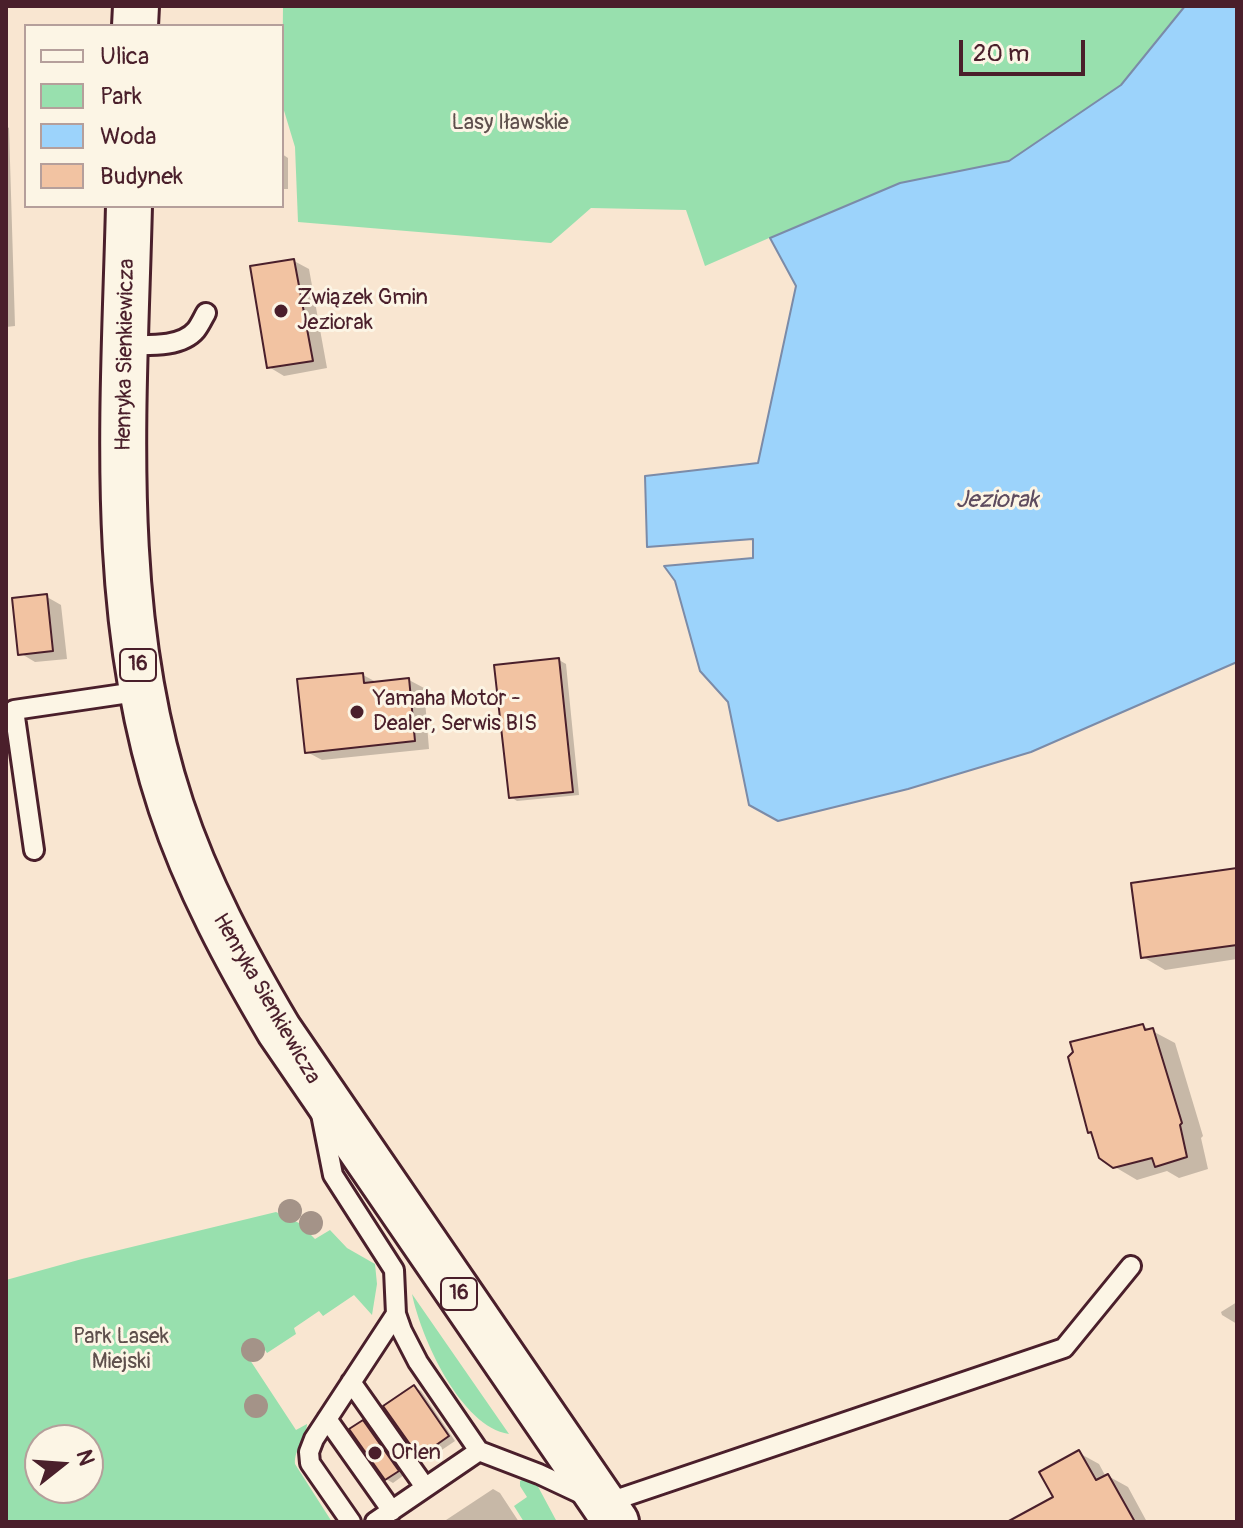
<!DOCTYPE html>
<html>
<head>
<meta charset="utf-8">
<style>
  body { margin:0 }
  #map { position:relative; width:1243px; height:1528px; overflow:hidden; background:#f9e6d1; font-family:Pangolin,sans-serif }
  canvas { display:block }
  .frame { position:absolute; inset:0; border:8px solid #4a1f2b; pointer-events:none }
  .legend { position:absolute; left:24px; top:24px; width:260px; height:184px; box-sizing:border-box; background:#fcf5e5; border:2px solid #b59f9b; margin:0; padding:10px 14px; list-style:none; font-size:24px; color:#4a1f2b }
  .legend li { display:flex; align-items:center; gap:16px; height:40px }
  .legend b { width:40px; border:2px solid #b59f9b }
  .north { position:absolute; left:24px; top:1424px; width:80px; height:80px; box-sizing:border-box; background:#fcf5e5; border:2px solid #b59f9b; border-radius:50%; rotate:73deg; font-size:22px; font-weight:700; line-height:32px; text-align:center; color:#4a1f2b }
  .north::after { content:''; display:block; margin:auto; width:28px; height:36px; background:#4a1f2b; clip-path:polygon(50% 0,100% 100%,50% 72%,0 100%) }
  .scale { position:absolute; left:959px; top:40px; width:126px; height:36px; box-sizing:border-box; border:4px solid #4a1f2b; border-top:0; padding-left:10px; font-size:24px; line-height:28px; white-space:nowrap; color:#4a1f2b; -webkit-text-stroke:6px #fcf5e5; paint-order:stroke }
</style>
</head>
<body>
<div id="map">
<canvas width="1243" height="1528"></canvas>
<div class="frame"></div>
<ul class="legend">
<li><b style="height:10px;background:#fcf5e5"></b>Ulica</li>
<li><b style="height:22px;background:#98e0ae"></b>Park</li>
<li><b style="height:22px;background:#9cd3fb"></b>Woda</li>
<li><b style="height:22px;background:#f2c3a2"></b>Budynek</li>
</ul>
<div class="north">N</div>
<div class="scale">20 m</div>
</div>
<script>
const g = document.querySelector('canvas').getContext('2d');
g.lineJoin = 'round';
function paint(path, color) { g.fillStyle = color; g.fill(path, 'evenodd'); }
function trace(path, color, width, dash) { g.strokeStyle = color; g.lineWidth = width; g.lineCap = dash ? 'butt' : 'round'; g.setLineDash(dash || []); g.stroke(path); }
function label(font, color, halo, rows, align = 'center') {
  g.font = font + ' Pangolin,sans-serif'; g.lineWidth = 6; g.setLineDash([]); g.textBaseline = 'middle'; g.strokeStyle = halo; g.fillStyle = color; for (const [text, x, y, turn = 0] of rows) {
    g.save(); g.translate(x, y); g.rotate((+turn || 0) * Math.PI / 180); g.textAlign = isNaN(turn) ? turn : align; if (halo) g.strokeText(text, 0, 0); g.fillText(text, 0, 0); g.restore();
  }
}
paint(new Path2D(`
  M283,6H1237V69L1087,139L769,238L705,266L686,210L591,208L551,243L298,222L295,147L282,104Z
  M276,1212L299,1223L315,1239L330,1230L347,1248L375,1264L377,1284L372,1315L354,1295L323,1316L319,1311L294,1328L296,1334L267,1353L265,1350L250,1360L296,1430L307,1424C306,1439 294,1449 295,1464L332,1522H6V1280L82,1259ZM88,1440V1488H40V1440Z
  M412,1294L509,1434C461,1427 421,1338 412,1294Z
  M525,1478L535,1481L557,1522H524L514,1506L527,1497L520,1486V1481Z`), '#98e0ae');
const water = new Path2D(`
  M1185,6H1237V662L1031,752L908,789L778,821L749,805L728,702L700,671L675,581L664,566L753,558V539L647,547L645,476L758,463L796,286L770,238L900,183L1009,161L1121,85Z`);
paint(water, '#9cd3fb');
trace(water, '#7b8ba8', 2);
paint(new Path2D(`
  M6,126L9,128L15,326L6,327Z
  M282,154L288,158V189H282Z
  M294,261L309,269L327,368L284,376L269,367Z
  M47,597L61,605L67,659L35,662L20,653Z
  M559,660L566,664L579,795L517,801L511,797Z
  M363,675L378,683L409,680L424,688L429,749L322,760L307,752Z
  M1237,870V959L1165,970L1143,957Z
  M1143,1026L1175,1043L1203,1136L1201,1138L1208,1169L1179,1178L1167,1171L1137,1180L1115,1167L1094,1134L1090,1131Z
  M1237,1302V1324L1222,1315L1221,1312Z
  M414,1387L421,1391L455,1441L427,1460L420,1456Z
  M363,1422L370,1426L404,1475L393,1483L386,1479Z
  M1079,1453L1099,1464L1106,1477L1108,1476L1128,1487L1147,1522H1053L1056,1497Z
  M493,1489L500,1493L519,1522H443Z`), '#0003');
const building = new Path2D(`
  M294,259L313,361L267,368L250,266Z
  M47,594L53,651L18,655L12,598Z
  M559,658L573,792L509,798L494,665Z
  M363,673L364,683L409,678L415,741L305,753L297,679Z
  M1237,868V945L1141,958L1131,883Z
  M1143,1024L1145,1030L1153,1028L1182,1123L1180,1125L1187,1157L1155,1167L1152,1158L1113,1168L1099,1158L1091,1132L1088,1133L1068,1057L1073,1052L1070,1042Z
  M414,1385L449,1436L419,1457L383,1406Z
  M363,1420L399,1471L385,1480L349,1429Z
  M1079,1450L1096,1480L1108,1474L1135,1522H1007L1053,1497L1039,1472Z`);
paint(building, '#f2c3a2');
trace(building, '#4a1f2b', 2);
const service = new Path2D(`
  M126,345C147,345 181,348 196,330C200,325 203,318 206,313
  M34,850L14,710L143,691
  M321,1114L333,1175L394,1270L396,1314L402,1331L418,1362L479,1451L539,1474L603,1504L1064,1348L1131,1266
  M351,1382L425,1487
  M327,1419L392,1511
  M351,1522L310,1463L309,1452L314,1439L396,1314
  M375,1522L479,1451`);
const primary = new Path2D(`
  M135,26L136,6
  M129,206C124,406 107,613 171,806C197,885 237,959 279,1030L616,1522`);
trace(service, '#4a1f2b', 24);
trace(primary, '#4a1f2b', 50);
trace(service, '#fcf5e5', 18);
trace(primary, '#fcf5e5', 44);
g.fillStyle = '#a49388';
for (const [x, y] of [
  [290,1211],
  [311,1223],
  [253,1350],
  [256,1406]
]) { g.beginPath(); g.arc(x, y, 12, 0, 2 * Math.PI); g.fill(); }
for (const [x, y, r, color] of [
  [281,311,8,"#4a1f2b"],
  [357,712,8,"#4a1f2b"],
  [375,1453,8,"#4a1f2b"]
]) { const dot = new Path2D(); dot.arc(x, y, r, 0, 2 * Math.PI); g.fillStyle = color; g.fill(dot); trace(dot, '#fcf5e5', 3); }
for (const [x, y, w] of [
  [138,665,36],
  [459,1294,36]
]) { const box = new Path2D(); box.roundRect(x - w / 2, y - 16, w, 32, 6); g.fillStyle = '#fcf5e5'; g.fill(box); trace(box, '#4a1f2b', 2); }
label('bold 20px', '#4a1f2b', null, [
  ["16",138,665],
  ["16",459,1294]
]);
label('22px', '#5e4f4c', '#fcf5e5', [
  ["Lasy Iławskie",510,123],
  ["Park Lasek",121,1337],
  ["Miejski",121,1362]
]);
label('22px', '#4a1f2b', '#fcf5e5', [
  ["Związek Gmin",297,298],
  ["Jeziorak",297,323],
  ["Yamaha Motor -",373,699],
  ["Dealer, Serwis BIS",373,724],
  ["Orlen",391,1453]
], 'left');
label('22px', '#4a1f2b', '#fcf5e5', [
  ["Henryka Sienkiewicza",126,355,-89],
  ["Henryka Sienkiewicza",266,999,60]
]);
label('italic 24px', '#5e4c5f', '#fcf5e5', [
  ["Jeziorak",997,501]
]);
</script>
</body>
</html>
